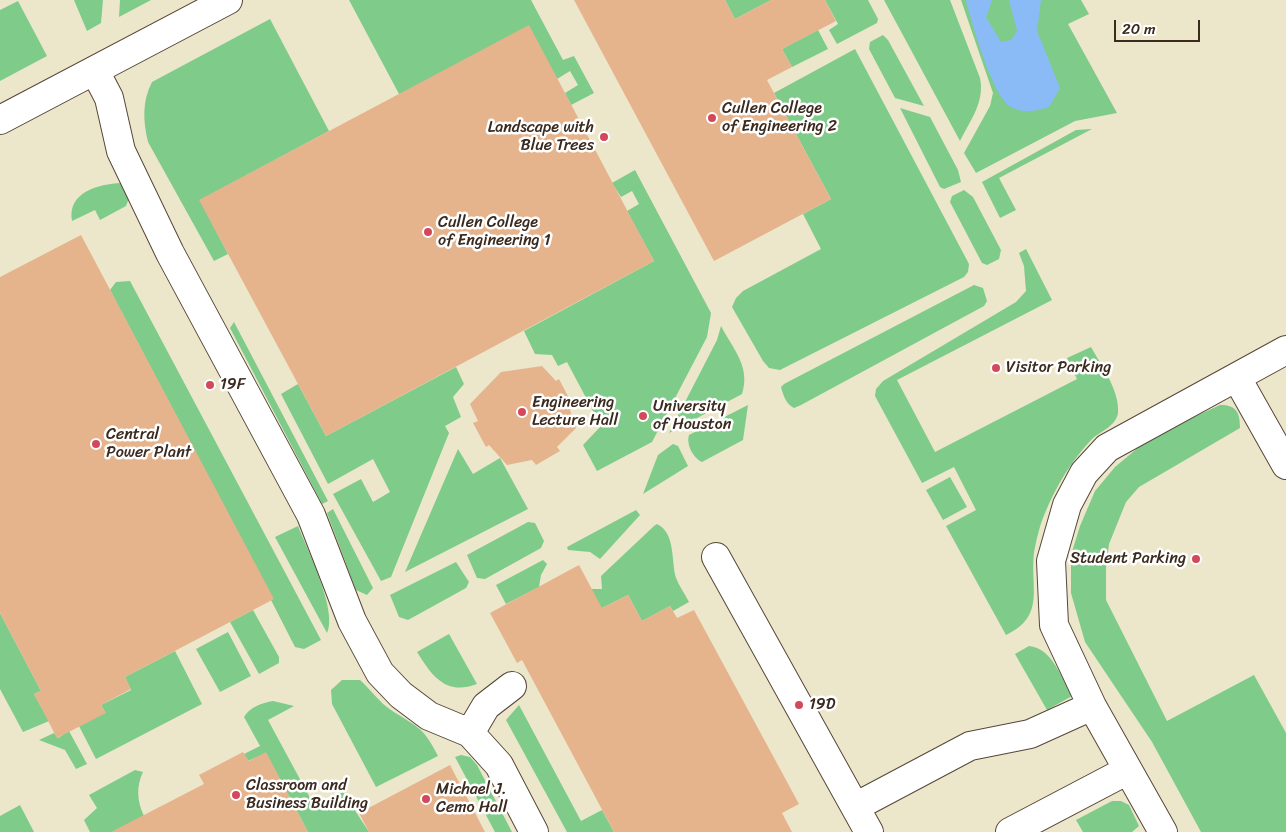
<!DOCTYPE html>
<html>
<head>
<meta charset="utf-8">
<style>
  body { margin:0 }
  #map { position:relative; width:1286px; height:832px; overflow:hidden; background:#ece7cb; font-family:Sriracha,sans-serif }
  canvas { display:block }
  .scale { position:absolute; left:1114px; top:20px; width:86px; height:22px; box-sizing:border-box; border:2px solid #3b2a1e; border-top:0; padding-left:6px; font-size:15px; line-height:18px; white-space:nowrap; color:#3b2a1e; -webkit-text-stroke:4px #fff; paint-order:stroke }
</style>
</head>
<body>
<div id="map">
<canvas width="1286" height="832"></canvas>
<div class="scale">20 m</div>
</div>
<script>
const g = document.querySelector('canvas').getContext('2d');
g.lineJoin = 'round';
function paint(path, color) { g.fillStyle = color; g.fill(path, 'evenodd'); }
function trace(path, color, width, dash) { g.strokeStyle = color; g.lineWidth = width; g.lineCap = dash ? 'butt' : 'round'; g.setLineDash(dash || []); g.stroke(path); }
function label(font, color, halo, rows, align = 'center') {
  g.font = font + ' Sriracha,sans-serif'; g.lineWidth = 5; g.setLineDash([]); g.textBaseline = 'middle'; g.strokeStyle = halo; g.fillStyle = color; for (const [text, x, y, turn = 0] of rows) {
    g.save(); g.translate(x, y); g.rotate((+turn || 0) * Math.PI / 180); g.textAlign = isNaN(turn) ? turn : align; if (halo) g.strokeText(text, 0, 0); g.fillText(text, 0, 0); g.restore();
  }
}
paint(new Path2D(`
  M74,0H103L101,23L87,31Z
  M120,0H151L119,17Z
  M349,0H531L563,60L574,56L594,93L571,105L565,93L578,85L570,71L557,79L399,94Z
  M725,0H771L735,19Z
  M825,0H868L878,19L877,23L837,44L829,30L838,24Z
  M884,0H950L980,78C985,102 970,121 960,141Z
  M961,0H1081L1089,14L1068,24L1117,113L1075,121L976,173L964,153L990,106L993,93Z
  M18,1L47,56L0,81V10Z
  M270,19L329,131L200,200L228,254L214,261L148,142C143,121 142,101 152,82Z
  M818,30L828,49L792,67L782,49Z
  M883,35L888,40L924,106L895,98L869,49L870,42Z
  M855,49L969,264L968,272L964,277L780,370L769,368L763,361L732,307L736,298L743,291L821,249L803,214L831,199L774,93Z
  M900,108L930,117L958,170L961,182L944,189L940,187Z
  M1092,129L999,178L1016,210L1000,218L982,182L1076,130Z
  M635,170L711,313L707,337L652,442L597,471L583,445L601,426L567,362L558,366L552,355L535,354L524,331L654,261L627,211L639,204L632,191L621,197L612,183Z
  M121,183L128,189L129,198L126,206L100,220L95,210L72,221C67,192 99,184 121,183Z
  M964,190L973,197L1001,250L999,259L987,265L982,263L950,202L952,196Z
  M1026,249L1052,300L897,380L935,452L1077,379L1067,358L1091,347C1101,365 1120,391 1118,413C1116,426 1101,431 1092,439C1072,460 1056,486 1045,513C1040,524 1036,541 1034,553C1030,588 1046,616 1006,635L946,526L976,510L954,467L922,483L875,396L876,389L883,381L1016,302L1026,291L1024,266L1019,253Z
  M130,281L321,640L304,649L295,647L271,600L273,599L110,290L116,282Z
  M974,285L983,288L987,301L984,306L801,405L794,408C786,404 783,395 781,387L784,384Z
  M234,322L328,501L322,504L230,328Z
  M721,326C733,349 751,367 742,394L669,433L717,340Z
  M456,367L464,384L453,397L461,417L445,426L449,433L391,577L381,581L333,494L361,479L373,502L390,492L373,459L328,484L281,394L298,384L326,436Z
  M748,405L743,440L702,462C693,458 686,444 689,435Z
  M1220,405C1237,405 1240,413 1240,428L1139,487L1126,502L1109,544L1106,568V600L1167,721L1254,675L1286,733V832H1201L1152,742L1085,642L1071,593V555L1080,526L1095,491L1115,467L1151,437Z
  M673,444L678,446L688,466L643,494L658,455Z
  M458,449L473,474L500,458L528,509L405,572Z
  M950,477L967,507L943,520L926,490Z
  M333,509L373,588L367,595L356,590L327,513Z
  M636,510L640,515L600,559L590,552L568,550L567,547Z
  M528,522L535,523L544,541L541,548L485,579L477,578L467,555Z
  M657,524C676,533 671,562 676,578C679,586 685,594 689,602L673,611L670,606L642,621L628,595L596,611L586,592L592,589H602L601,576L654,526Z
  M298,526C307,549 338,611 327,633L275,537Z
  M543,560L547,564L541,575L539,587L506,604L496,585Z
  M456,562L469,582L466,588L408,620L399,617L390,595Z
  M253,610L279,657V663L259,674L230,622Z
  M0,613L41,691L34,694L49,721L23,732L0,689Z
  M228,632L251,676L220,692L196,649Z
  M449,634L477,684C446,696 432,676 417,652Z
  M1029,646C1052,648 1061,677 1072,696L1047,710L1015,654Z
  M175,651L202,704L96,759L79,726L105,712L101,705L131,690L125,677Z
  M342,680H360C370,689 380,703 391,710C418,728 422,725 438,756L376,787L332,704L331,690Z
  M273,701L294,706L268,720L315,807L343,792L369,832H308L266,753L248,761L244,754L260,746L244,717C250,707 262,703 273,701Z
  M519,705L581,821L602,810L614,832H567L506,720Z
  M69,731L87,764L76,769L65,750L39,740L54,733L58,738Z
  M461,755L470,757L477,765L512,832H495L455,757Z
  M135,770L143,772C136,787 137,801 144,816L131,832H90L84,820L97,808L89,795Z
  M1112,801H1121L1129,805L1139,826L1132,832H1083L1076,820Z
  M20,805L34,832H0V816Z`), '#7ecb8a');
paint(new Path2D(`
  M966,0H992L986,17L1001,42L1011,40L1017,31L1009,0H1041L1037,31L1060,88L1049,107C1036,111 1024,114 1011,107C993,98 971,21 966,0Z`), '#8bbbf7');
paint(new Path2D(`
  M574,0H725L735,19L771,0H825L836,21L782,49L792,67L767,80L831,199L714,261Z
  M529,25L654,261L326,436L199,200Z
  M81,235L274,599L125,677L131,689L101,705L106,713L57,738L34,694L41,691L0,613V277Z
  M542,366L556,381L559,379L571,402L568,404L576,428L557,447L560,451L536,465L532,460L507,465L489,445L486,447L473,423L478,421L470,404L501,372Z
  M579,565L602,608L628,595L642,621L670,606L677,618L694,610L799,804L782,813L792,832H614L522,660L517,663L490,613Z
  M243,752L249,761L266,752L308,832H111L204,784L199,775Z
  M450,765L485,832H369L359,813Z`), '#e5b48d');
const minor = new Path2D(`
  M95,71L109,98L121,151L170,253L311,515L352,621L380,673L401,695L429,716L470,733L499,765L534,832
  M0,120L228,0
  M1237,378L1286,465
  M716,557L869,832
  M470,733L486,706L512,686
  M855,807L970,746L1030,734L1092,706
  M1010,832L1128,770
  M1163,832L1092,706L1054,625L1051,561L1067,505L1084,473L1107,448L1286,350`);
trace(minor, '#564638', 30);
trace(minor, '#fff', 28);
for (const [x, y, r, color] of [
  [712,118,5,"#d1495b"],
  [604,137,5,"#d1495b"],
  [428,232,5,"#d1495b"],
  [996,368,5,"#d1495b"],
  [210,385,5,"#d1495b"],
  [522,412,5,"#d1495b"],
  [643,416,5,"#d1495b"],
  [96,444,5,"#d1495b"],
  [1196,559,5,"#d1495b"],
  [799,705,5,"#d1495b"],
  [236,795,5,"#d1495b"],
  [426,799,5,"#d1495b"]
]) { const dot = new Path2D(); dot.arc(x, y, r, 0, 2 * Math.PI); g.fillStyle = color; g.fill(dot); trace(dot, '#fff', 2); }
label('16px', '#3b2a1e', '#fff', [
  ["Cullen College",722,109],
  ["of Engineering 2",722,127],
  ["Landscape with",594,128,"right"],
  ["Blue Trees",594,146,"right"],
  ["Cullen College",438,223],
  ["of Engineering 1",438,241],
  ["Visitor Parking",1006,368],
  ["19F",220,385],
  ["Engineering",532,403],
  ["Lecture Hall",532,421],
  ["University",653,407],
  ["of Houston",653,425],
  ["Central",106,435],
  ["Power Plant",106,453],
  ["Student Parking",1186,559,"right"],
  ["19D",809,705],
  ["Classroom and",246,786],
  ["Business Building",246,804],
  ["Michael J.",436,790],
  ["Cemo Hall",436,808]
], 'left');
</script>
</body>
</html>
